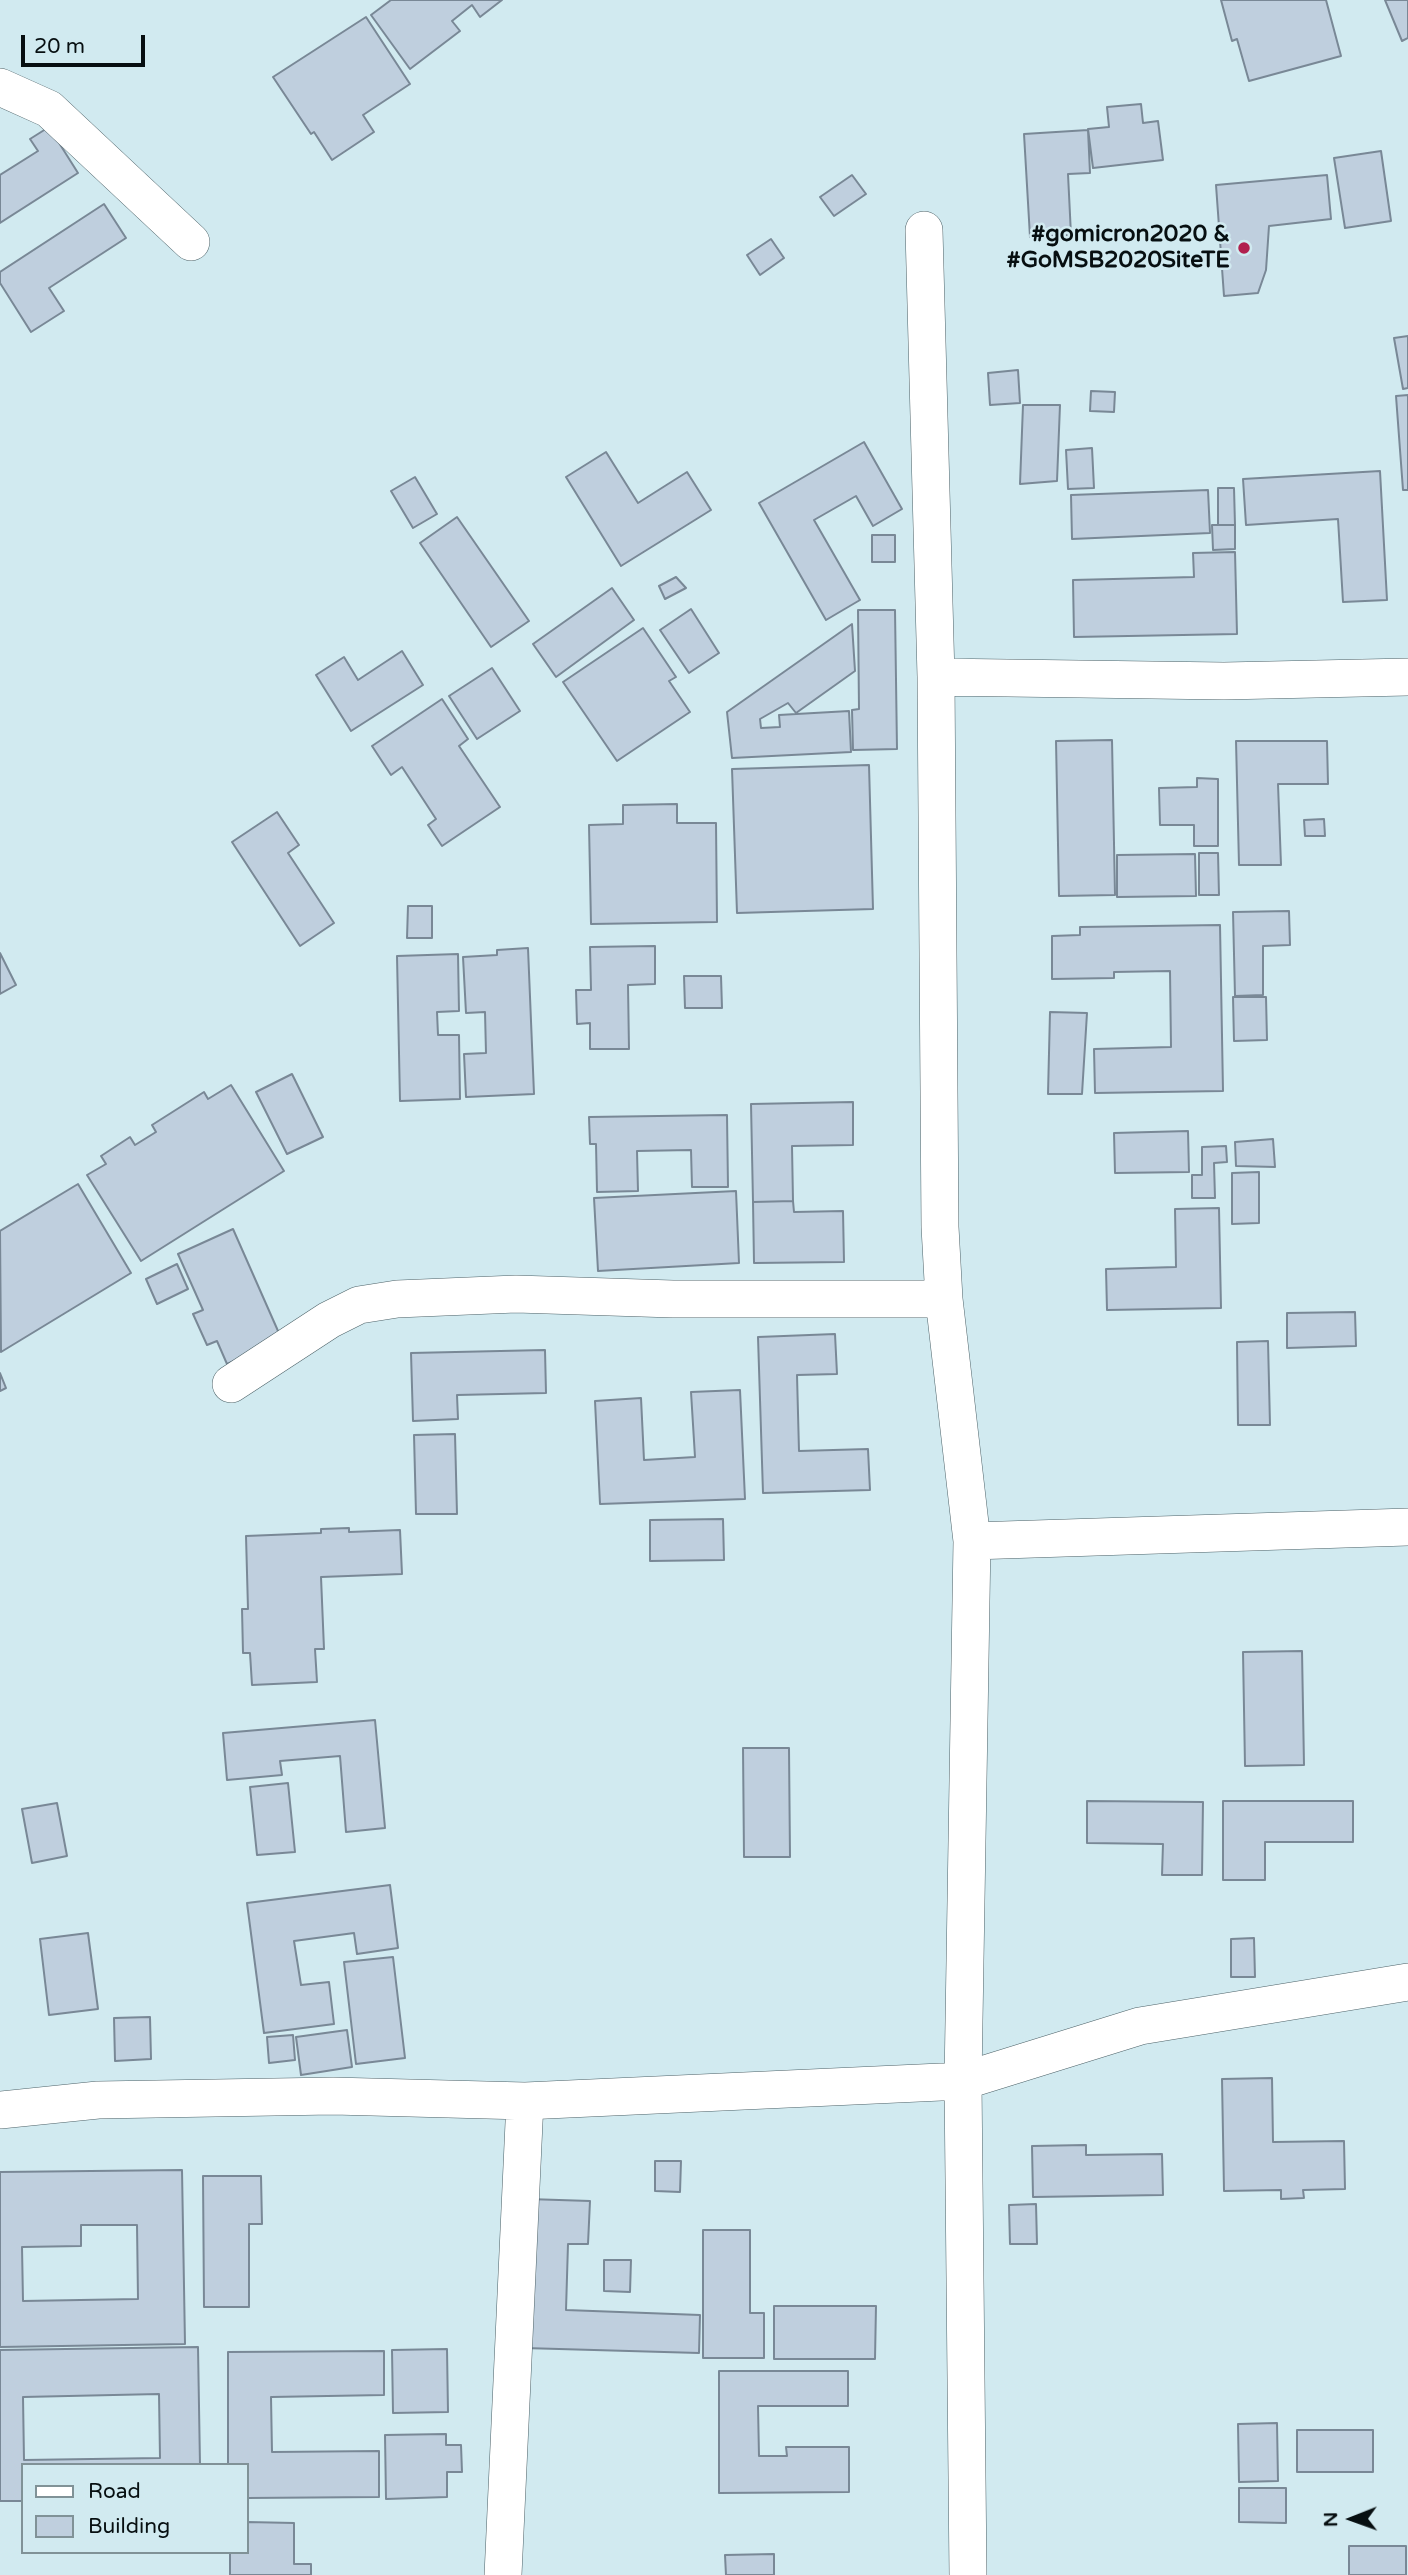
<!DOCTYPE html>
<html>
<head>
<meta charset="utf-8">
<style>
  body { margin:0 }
  #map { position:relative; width:1408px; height:2575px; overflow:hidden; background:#d1eaf0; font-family:"Varela Round",sans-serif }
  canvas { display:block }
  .legend { position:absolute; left:21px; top:2463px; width:228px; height:91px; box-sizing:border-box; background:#d1eaf0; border:2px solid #809297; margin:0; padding:9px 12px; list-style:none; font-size:21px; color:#070f11 }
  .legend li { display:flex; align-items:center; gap:14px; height:35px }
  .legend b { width:35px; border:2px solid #809297 }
  .north { position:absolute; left:1317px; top:2484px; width:70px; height:70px; -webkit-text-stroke:5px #d1eaf0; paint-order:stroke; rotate:269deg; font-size:19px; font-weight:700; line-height:28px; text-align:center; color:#070f11 }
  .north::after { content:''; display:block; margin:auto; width:24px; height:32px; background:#070f11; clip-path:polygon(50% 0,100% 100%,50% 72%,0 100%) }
  .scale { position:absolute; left:21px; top:35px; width:124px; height:32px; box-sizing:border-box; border:4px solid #070f11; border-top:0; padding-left:9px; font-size:21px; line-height:24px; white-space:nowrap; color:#070f11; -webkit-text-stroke:5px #d1eaf0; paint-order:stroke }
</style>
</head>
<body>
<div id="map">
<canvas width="1408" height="2575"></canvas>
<ul class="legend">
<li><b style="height:9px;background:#fff"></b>Road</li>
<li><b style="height:19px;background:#bfcfde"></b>Building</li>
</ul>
<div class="north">N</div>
<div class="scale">20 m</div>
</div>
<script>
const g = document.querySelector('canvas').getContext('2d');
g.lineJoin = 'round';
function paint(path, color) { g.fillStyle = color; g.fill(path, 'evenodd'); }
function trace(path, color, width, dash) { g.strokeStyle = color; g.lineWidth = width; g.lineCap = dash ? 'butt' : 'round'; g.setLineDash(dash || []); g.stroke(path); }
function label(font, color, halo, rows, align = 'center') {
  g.font = font + ' "Varela Round",sans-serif'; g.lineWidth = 5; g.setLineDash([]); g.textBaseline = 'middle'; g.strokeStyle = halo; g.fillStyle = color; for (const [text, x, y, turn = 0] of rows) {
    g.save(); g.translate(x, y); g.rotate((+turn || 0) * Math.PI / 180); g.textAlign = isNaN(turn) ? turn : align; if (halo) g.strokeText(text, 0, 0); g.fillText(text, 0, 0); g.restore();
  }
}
const building = new Path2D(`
  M391,0H502L480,17L472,5L452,21L460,31L410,69L371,15Z
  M1221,0H1326L1341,56L1249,81L1237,39L1232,41Z
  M1385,0H1408V38L1402,41Z
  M366,17L410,84L363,115L374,132L332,160L314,132L311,134L273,77Z
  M1141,104L1143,123L1158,121L1163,160L1093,168L1088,129L1109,127L1107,107Z
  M49,127L78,173L0,223V175L38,151L30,139Z
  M1088,130L1090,173L1068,174L1071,235L1030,237L1024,134Z
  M1381,151L1391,221L1345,228L1334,158Z
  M852,175L866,194L834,216L820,197Z
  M1327,175L1331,219L1269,226L1266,270L1258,293L1224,296L1216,185Z
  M104,204L126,238L49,288L64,311L31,332L0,283V272Z
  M771,239L784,258L760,275L747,255Z
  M1408,336V388L1403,389L1394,338Z
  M1018,370L1020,403L990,405L988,373Z
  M1091,391L1115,392L1114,412L1090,411Z
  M1408,395V490H1403L1396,396Z
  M1023,405H1060L1057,481L1020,484Z
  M864,442L902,509L873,526L856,496L814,520L860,600L826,620L759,503Z
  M1092,448L1094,488L1068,489L1066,450Z
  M606,452L638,503L687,472L711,510L621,566L566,477Z
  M1380,471L1387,600L1343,602L1338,519L1246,525L1243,479Z
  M415,477L437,514L413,528L391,491Z
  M1218,488H1234L1235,525H1218Z
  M1208,490L1210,533L1072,539L1071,495Z
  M457,517L529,621L491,647L420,543Z
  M1212,525H1235V549L1213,550Z
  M872,535H895V562H872Z
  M1235,552L1237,634L1074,637L1073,580L1194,577L1193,553Z
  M676,577L686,588L665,599L659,586Z
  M612,588L634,620L556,677L533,644Z
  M691,609L719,653L689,673L660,630Z
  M858,610H895L897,749L853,750L852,710L859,709Z
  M852,624L855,671L796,713L788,703L760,719L761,728L780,727L779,715L849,711L851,752L732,758L727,712Z
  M643,628L676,677L669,681L690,712L617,761L563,682Z
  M402,651L423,685L351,731L316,675L344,657L358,680Z
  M492,668L520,711L477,739L449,696Z
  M442,699L468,739L459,746L500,807L442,846L428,825L436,819L402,767L391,775L372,746Z
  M1112,740L1115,895L1059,896L1056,741Z
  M1236,741H1327L1328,784H1278L1281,865H1239Z
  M869,765L873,909L737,913L732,769Z
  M1197,778L1218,779V846H1194V825H1160L1159,788L1197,787Z
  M677,804V823H716L717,922L591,924L589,825L623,824V805Z
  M277,812L299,845L288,853L334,923L300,946L232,842Z
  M1324,819L1325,836H1305L1304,820Z
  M1199,853H1218L1219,895H1199Z
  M1195,854L1196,896L1117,897V855Z
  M408,906H432V938H407Z
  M1289,911L1290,945L1263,946V995L1235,996L1233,912Z
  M1220,925L1223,1091L1095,1093L1094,1049L1171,1047L1170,971L1114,972V978L1052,979V936L1080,935V927Z
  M655,946V984L628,985L629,1049H590V1023L577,1024L576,990H591L590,947Z
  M528,948L534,1094L466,1097L464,1054L486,1053L485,1012L466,1013L463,957L497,955V950Z
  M0,953L16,985L0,994Z
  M458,954L459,1011L437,1012L438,1035H459L460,1099L400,1101L397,956Z
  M684,976H721L722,1008H685Z
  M1233,997H1266L1267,1040L1234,1041Z
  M1050,1012L1087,1013L1082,1094H1048Z
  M292,1074L323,1137L287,1154L256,1092Z
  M231,1085L284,1171L141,1261L87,1175L106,1164L101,1156L130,1137L135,1145L156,1132L152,1125L204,1092L208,1099Z
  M853,1102V1145L792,1146L793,1201L753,1202L751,1104Z
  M727,1115L728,1187H692L691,1150L637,1151L638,1191L597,1192L596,1144H590L589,1117Z
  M1188,1131L1189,1172L1115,1173L1114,1133Z
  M1273,1139L1275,1167L1236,1166L1235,1142Z
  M1226,1146L1227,1162L1214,1163L1215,1198H1192V1175H1202V1147Z
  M1259,1172V1223L1232,1224V1173Z
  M78,1184L131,1273L1,1352L0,1231Z
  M736,1191L739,1263L598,1271L594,1198Z
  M793,1201L794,1212L843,1211L844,1262L754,1263L753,1202Z
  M1219,1208L1221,1308L1107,1310L1106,1269L1176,1267L1175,1209Z
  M233,1229L282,1340L227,1364L217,1341L207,1345L193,1314L203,1310L178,1254Z
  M177,1264L188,1289L157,1304L146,1279Z
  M1355,1312L1356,1346L1287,1348V1313Z
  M835,1334L837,1374L797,1375L799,1451L868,1449L870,1490L763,1493L758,1337Z
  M1268,1341L1270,1425H1238L1237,1342Z
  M545,1350L546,1393L457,1395L458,1419L413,1421L411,1353Z
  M0,1373L6,1388L0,1391Z
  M740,1390L745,1499L600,1504L595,1401L641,1398L644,1460L695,1457L691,1392Z
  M455,1434L457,1514H416L414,1435Z
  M723,1519L724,1560L650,1561V1520Z
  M349,1528V1532L400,1530L402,1574L321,1577L324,1649H315L317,1682L252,1685L250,1653H243L242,1609H248L246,1536L321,1533V1529Z
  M1302,1651L1304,1765L1245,1766L1243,1652Z
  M375,1720L385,1828L346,1832L340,1756L280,1761L282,1775L227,1780L223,1733Z
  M743,1748H789L790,1857H744Z
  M288,1783L295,1852L257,1855L250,1787Z
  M1087,1801L1203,1802L1202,1875H1162L1163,1844L1087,1843Z
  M1223,1801H1353V1842H1265V1880H1223Z
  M57,1803L67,1856L32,1863L22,1809Z
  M390,1885L398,1948L357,1954L354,1933L294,1941L301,1985L329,1982L334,2024L264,2033L247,1903Z
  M88,1933L98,2009L49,2015L40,1939Z
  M1254,1938L1255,1977H1231V1939Z
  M393,1957L405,2058L356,2064L344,1962Z
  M150,2017L151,2059L115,2061L114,2018Z
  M347,2030L352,2067L301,2075L296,2037Z
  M293,2035L295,2060L269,2063L267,2037Z
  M1272,2078L1273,2142L1344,2141L1345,2189L1303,2190L1304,2198L1281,2199V2190L1224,2191L1222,2079Z
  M1086,2145V2155L1162,2154L1163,2195L1033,2197L1032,2146Z
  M655,2161H681L680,2192L655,2191Z
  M182,2170L185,2344L0,2347V2172ZM81,2225H137L138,2299L23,2301L22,2247L81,2246Z
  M203,2176H261L262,2224H249V2307H204Z
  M528,2199L590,2201L588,2244H568L566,2310L700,2315L699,2353L524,2348Z
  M1036,2204L1037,2244H1010L1009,2205Z
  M703,2230H750V2313H764V2358H703Z
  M604,2260H631L630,2292L604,2291Z
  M774,2306H876L875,2359H774Z
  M198,2347L200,2465H23V2501H0V2350ZM159,2394L160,2458L24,2460L23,2397Z
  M447,2349L448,2412L393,2413L392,2350Z
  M384,2351V2395L271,2397L272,2452L379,2451V2497L247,2498V2465H228V2352Z
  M719,2371H848V2406H758L759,2456H787L786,2447H849V2492L719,2493Z
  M1277,2423L1278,2481L1239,2482L1238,2424Z
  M1297,2430H1373V2472H1297Z
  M446,2434V2445H461L462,2472H447V2497L386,2499L385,2435Z
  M1239,2488H1286V2523L1239,2522Z
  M247,2522L294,2523V2564H311V2575H230V2552H247Z
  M1349,2546H1406V2575H1349Z
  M774,2554V2575H726L725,2555Z`);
paint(building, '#bfcfde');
trace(building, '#798896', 2);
const street = new Path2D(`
  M0,87L49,109L191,242
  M924,230L936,677L940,1227L944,1299L972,1541L963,2081L968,2575
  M936,677L1224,681L1408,677
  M231,1384L329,1320L359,1305L397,1299L516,1294L673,1299H944
  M972,1541L1408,1527
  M0,2110L98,2100L333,2096L525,2101L963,2081L1140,2026L1408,1982
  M503,2575L525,2101`);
trace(street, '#4d6268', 38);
trace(street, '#fff', 37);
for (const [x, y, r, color] of [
  [1244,248,7,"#b1204e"]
]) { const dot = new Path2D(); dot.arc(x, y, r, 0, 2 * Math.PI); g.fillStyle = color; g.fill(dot); trace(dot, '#d1eaf0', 2.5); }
label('bold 23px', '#070f11', '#d1eaf0', [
  ["#gomicron2020 &",1230,235],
  ["#GoMSB2020SiteTE",1230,261]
], 'right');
</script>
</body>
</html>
